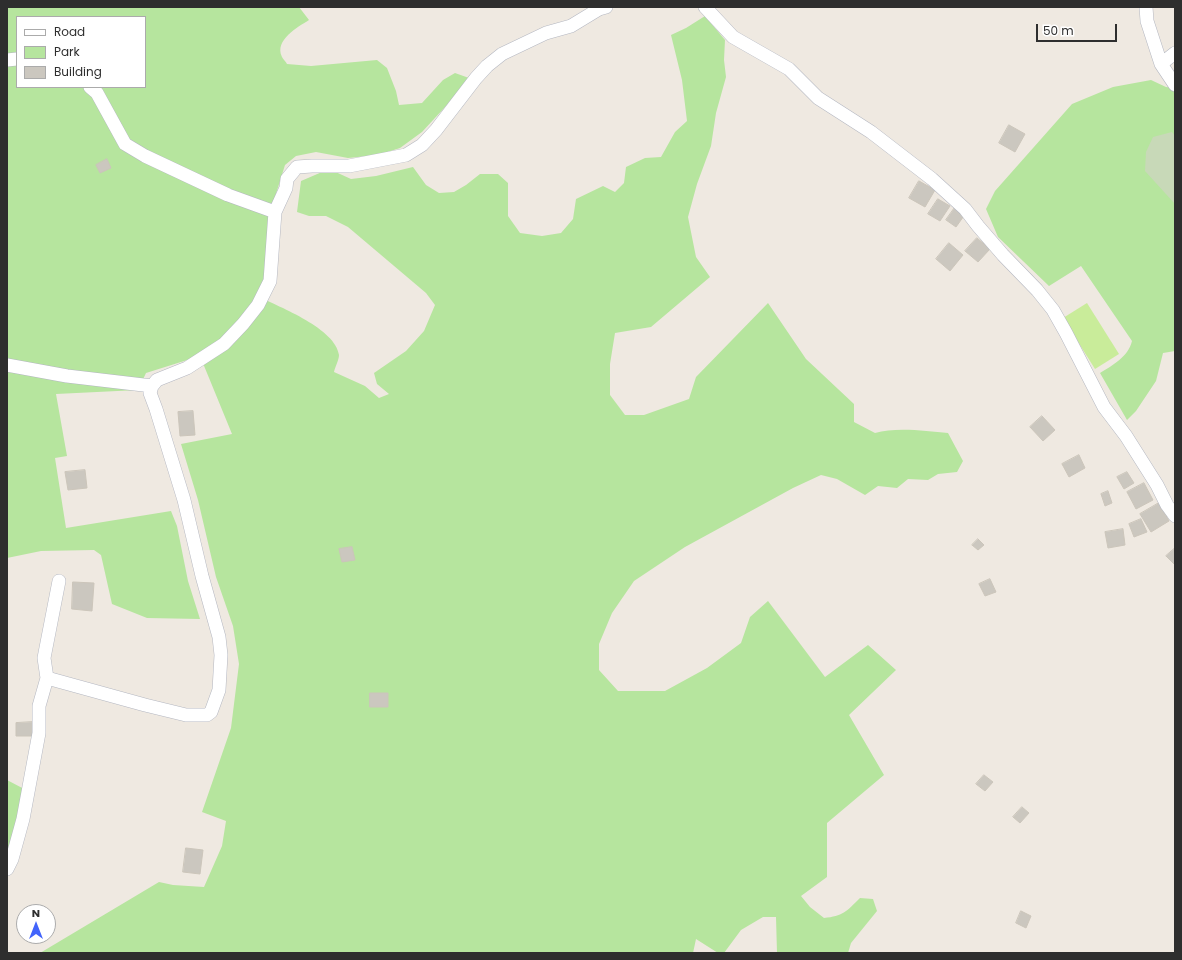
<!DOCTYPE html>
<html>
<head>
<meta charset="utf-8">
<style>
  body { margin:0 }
  #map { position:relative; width:1182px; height:960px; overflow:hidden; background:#efe9e1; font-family:Poppins,sans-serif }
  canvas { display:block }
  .frame { position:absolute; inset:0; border:8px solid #2e2e2e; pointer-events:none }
  .legend { position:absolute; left:16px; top:16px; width:130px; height:72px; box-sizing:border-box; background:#fff; border:1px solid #ababab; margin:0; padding:5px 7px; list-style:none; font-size:12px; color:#2e2e2e }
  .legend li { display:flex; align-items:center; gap:8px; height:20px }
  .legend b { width:20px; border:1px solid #ababab }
  .north { position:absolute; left:16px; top:904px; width:40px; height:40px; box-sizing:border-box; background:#fff; border:1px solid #ababab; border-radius:50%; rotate:0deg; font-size:11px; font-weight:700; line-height:16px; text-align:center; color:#2e2e2e }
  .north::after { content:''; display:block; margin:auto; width:14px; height:18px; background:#4264fb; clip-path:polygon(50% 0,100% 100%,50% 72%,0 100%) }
  .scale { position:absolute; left:1036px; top:24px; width:81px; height:18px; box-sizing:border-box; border:2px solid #2e2e2e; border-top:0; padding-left:5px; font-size:12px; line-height:14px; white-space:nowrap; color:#2e2e2e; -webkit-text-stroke:3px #fff; paint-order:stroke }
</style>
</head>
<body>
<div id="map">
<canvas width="1182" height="960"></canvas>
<div class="frame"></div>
<ul class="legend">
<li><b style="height:5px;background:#fff"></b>Road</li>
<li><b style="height:11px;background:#b6e59e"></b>Park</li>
<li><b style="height:11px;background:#cbc7bf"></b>Building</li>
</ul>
<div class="north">N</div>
<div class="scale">50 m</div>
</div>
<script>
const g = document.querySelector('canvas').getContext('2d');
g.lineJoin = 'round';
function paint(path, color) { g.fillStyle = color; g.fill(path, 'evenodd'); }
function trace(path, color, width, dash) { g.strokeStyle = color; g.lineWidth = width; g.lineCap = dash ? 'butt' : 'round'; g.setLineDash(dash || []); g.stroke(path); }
paint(new Path2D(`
  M7,7H299L309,20C298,27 274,40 282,57C283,59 286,62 287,64L311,66L377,60L387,68L396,91L399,105L422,103L443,80L455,73L469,78L446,106L422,132L400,148L378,155L348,158L316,152L296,156L285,165L275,197L269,266L259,297C280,307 336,329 339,355C339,360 335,367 334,372L365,386L379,398L389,394L377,384L374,373L406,351L424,331L435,305L426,293L348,227L326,216H309L297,212L301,181L329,169L351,179L376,176L413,167L426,185L439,193L454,192L466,185L480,174H498L508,183V216L520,233L542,236L561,233L573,219L576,199L603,186L615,192L624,183L626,167L645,158L661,157L675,132L687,121L682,80L671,35L686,28L705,16L725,40L724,60L726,77L716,113L711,146L697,184L688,217L696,257L710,277L651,327L615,333L610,364V395L625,415H644L689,399L696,377L768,303L806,359L854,404V422L875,433C896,427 926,431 948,433L963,461L957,472L938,474L928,480L908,479L897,488L878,486L865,495L837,479L821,475L793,488L685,547L634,581L612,613L599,644V670L618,691H665L707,668L741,643L750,617L768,601L825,677L868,645L896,670L849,715L884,775L827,823V877L801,896L810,907L824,918C843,916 846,912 860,898L873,899L877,911L851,943L848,953H777L776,917H763L741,930L724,953H718L696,939L693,953H40L159,882L173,885L204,887L222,846L226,821L202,812L231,728L239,664L233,626L216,577L198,500L181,444L232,434L200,356L146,373L138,390L56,394L67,456L55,458L66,528L171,511L177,526L188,581L200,619L147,618L112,604L101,555L94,550L41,551L7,558ZM17,17H145V87H17Z
  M1151,80L1166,87L1175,88V351L1163,353L1156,381L1136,411L1127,420L1100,373C1113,365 1128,357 1132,341L1081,266L1049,286L998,237L986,209L995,191L1072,104L1113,87Z
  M7,780L26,790L13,838L7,851Z`), '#b6e59e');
paint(new Path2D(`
  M1172,132L1175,136V204L1145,171L1146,152L1153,137Z`), '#c8d9b8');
paint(new Path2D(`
  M1087,303L1119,354L1095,369L1063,318Z`), '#c9ec9a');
const building = new Path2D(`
  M1009,125L1025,134L1015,152L999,143Z
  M107,159L111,168L100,173L96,165Z
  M919,181L935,190L925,207L909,198Z
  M938,199L950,206L940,221L928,214Z
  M956,206L966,213L956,227L946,220Z
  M977,238L990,249L978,262L965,251Z
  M949,243L963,255L950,271L936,259Z
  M193,411L195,435L180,436L178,412Z
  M1042,416L1055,430L1043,441L1030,427Z
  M1079,455L1085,468L1069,477L1062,464Z
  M85,470L87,488L68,490L65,472Z
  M1127,472L1134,483L1124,489L1117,477Z
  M1144,483L1153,500L1136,509L1127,492Z
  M1108,491L1112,503L1105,506L1101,494Z
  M1159,503L1169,521L1151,532L1140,514Z
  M1141,519L1147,532L1134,537L1129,524Z
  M1123,529L1125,545L1108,548L1105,532Z
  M978,539L984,545L978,550L972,545Z
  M352,547L355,560L342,562L339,549Z
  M1175,548V565L1166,556Z
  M990,579L996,592L985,596L979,584Z
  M73,582L94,583L92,611L72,609Z
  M370,693H388V707H370Z
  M33,722V736H16V723Z
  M984,775L993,782L985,791L976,784Z
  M1022,807L1029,813L1020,823L1013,817Z
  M186,848L203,850L200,874L183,872Z
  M1021,911L1031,916L1026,928L1016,923Z`);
paint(building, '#cbc7bf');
trace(building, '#cbc5ba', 1);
const street = new Path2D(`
  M705,7L733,37L789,69L818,98L871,132L932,179L965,209L978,226L1003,255L1037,290L1053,310L1066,333L1104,407L1126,436L1157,485L1167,505L1175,516
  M1146,7L1147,21L1161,64L1175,85
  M7,60L17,59
  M1161,64L1175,53
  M90,87L97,93L125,144L145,156L228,195L275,212
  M7,365L67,376L152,386
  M47,678L44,658L59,581
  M7,869L12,859L23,819L39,733V706L47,678L145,705L186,715H207L211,712L219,690L221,655L219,637L202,576L184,500L156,409L150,393L152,386L157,380L187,368L224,344L243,324L258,305L270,281L275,212L286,188L287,179L297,167L312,166H349L406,155L422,145L436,130L476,78L487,66L502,54L546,33L571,26L599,9L606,7`);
trace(street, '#b4b7c1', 14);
trace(street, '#fff', 13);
</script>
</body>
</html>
